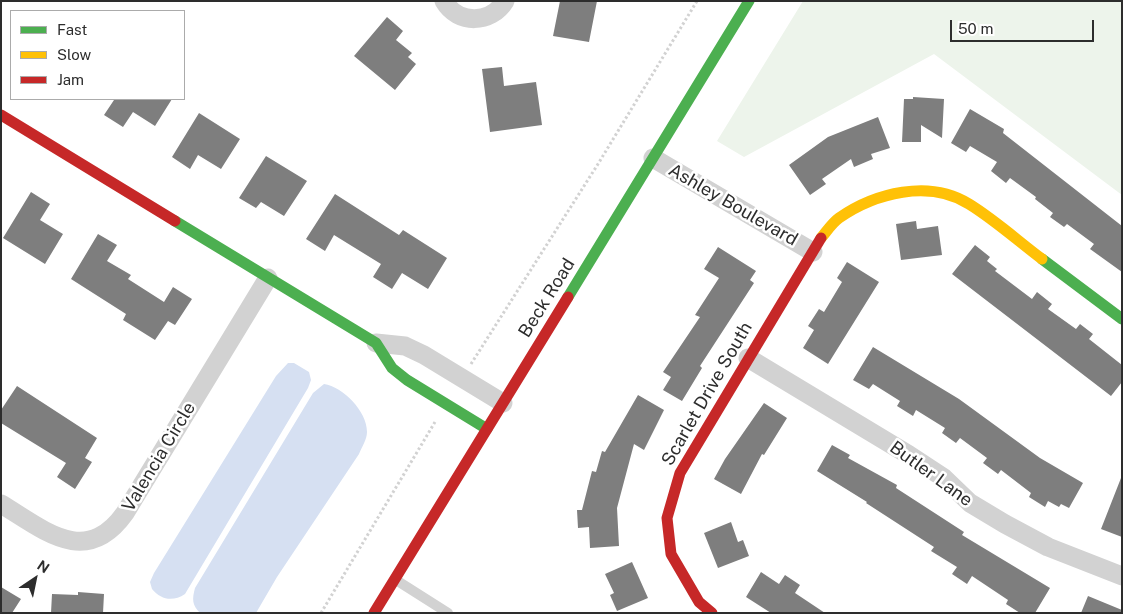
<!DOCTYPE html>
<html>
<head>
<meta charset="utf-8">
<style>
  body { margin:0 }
  #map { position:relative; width:1123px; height:614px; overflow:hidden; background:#fff; font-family:"Public Sans",sans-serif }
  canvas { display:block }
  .frame { position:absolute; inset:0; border:2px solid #2d2d2d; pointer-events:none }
  .legend { position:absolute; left:10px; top:10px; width:175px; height:90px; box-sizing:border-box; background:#fff; border:1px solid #ababab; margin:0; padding:6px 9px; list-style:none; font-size:15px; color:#2d2d2d }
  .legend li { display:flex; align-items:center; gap:10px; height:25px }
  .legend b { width:25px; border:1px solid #ababab }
  .north { position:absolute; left:10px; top:554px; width:50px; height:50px; -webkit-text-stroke:4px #fff; paint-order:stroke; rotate:34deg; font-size:14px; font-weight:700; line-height:20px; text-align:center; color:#2d2d2d }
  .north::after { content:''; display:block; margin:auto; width:18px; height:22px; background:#2d2d2d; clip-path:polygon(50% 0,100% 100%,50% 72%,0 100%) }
  .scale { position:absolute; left:950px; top:20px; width:144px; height:22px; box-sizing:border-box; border:2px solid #2d2d2d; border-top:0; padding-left:6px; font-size:15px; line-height:18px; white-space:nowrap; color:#2d2d2d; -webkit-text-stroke:4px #fff; paint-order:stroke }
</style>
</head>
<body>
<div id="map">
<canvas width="1123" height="614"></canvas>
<div class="frame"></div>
<ul class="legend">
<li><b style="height:6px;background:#4caf50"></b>Fast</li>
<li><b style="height:6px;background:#ffc107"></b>Slow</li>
<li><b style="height:6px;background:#c62828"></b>Jam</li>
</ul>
<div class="north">N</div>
<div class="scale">50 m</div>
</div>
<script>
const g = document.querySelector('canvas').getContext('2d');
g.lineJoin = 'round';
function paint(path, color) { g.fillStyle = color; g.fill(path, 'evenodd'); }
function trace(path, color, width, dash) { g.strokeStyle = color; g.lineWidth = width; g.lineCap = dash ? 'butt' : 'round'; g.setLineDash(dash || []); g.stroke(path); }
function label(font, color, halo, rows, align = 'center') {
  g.font = font + ' "Public Sans",sans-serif'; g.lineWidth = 5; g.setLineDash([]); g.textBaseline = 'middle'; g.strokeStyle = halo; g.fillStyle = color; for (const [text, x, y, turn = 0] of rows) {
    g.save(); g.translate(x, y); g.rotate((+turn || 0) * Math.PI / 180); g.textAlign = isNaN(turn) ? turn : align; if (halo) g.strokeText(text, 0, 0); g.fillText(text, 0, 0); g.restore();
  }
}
paint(new Path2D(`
  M803,1H1122V195L934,54L744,157L717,141Z`), '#edf4eb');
paint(new Path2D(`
  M288,363H294L309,372L311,380L308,388L185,594C173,602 161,600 152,589L150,582L154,573L276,376Z
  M324,384C343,387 367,411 367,432C367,439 362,447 359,454L277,577L256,613H200C192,605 192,599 195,588L313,393Z`), '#d6e0f2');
paint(new Path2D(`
  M560,1H597L589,42L553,36Z
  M387,17L403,31L396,40L412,53L408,57L416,64L395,90L354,56Z
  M502,67L504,86L536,82L542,125L490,132L482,69Z
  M913,97L944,99L942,138L921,125V142H902L904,99H913Z
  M112,99H172L155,126L133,112L123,127L104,115L114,100Z
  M970,109L1004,129L1003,133L1122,226V272L1090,249L1094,244L1067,224L1064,227L1050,217L1053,213L1035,199L1036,197L1010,178L1006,183L991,171L997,162L970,146L966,152L951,143Z
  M199,113L240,139L221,169L198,155L190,169L172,157Z
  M878,117L890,148L871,154L873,159L854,167L851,159L822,179L826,184L810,195L789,165L828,137Z
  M266,156L307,181L284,216L261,202L256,208L239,198Z
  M31,192L50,204L40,220L63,234L45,264L3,238Z
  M335,194L399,235L403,230L447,258L428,289L402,273L392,289L373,277L381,264L334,235L325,251L306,239Z
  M916,221L917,229L938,226L942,255L901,260L896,224Z
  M98,234L117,245L107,261L131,275L128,279L164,302L173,287L192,299L175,325L168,321L155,340L123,320L126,314L71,279Z
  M975,245L990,257L987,261L997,269L995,271L1032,299L1037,292L1052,304L1048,309L1076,329L1080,324L1093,334L1089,339L1122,365V382L1111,396L952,274Z
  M718,247L756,271L750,280L754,283L700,366L702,368L682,401L663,390L671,377L663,372L700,317L695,315L719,278L704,269Z
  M847,262L879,282L828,364L803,348L814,330L808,326L819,309L824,312L842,282L837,278Z
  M873,347L959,399L1040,458L1083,483L1069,508L1061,504L1059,507L1048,501L1045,507L1029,497L1031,493L1001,470L998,474L983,463L987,458L960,438L956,443L942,433L945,428L916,410L913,416L897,406L900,401L873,384L869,389L853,380Z
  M17,386L97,438L85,458L92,462L75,489L57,477L66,463L1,423V410Z
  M638,395L664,410L644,450L634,444L617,508L619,546L590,548L589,527L578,528L577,510H582L592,471L596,472L602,451L605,452Z
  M764,403L787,418L764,455L762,454L741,494L714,479L725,459Z
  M832,445L850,455L848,458L897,485L896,488L964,532L962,535L1050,588L1035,613H1020L1006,604L1008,600L972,576L967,584L952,574L957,567L931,551L934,547L866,503L867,502L817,471Z
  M1121,478L1122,479V537L1101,529Z
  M731,522L738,542L743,540L749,556L718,568L704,533Z
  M632,562L648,598L617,611L610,595L614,593L605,574Z
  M761,572L779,584L785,575L800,585L795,593L825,613H771L746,597Z
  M1,587L21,599L12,613H1Z
  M78,592L104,594L103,613H51L52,594L78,595Z
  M1088,596L1122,610V613H1081Z`), '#7e7e7e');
trace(new Path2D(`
  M471,364L598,164L697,1
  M321,613L435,422`), '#d2d2d2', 3, [2.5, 2.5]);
trace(new Path2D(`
  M396,580L448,613`), '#d2d2d2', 10);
trace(new Path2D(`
  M444,1C458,25 491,24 505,1
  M653,158L813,252
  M376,343L405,346L424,355L503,403
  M748,358L909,455L944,478L970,503L1005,524L1048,547L1122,576
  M1,504C44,530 86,568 125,513L268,278`), '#d2d2d2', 19);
trace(new Path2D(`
  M175,221L376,343L392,368L407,380L487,429
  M1042,259L1122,319
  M568,297L749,1`), '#4caf50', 11);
trace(new Path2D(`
  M821,238C827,231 832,223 839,218C875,193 929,179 969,204C995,220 1018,241 1042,259`), '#ffc107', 11);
trace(new Path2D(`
  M1,115L175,221
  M374,613L568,297
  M712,613L699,602L671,554L667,518L680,473L821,238`), '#c62828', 11);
label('18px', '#2d2d2d', '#fff', [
  ["Ashley Boulevard",733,205,30],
  ["Beck Road",547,298,-58],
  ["Scarlet Drive South",707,394,-60],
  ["Valencia Circle",159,457,-59],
  ["Butler Lane",931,474,36]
]);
</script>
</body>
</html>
